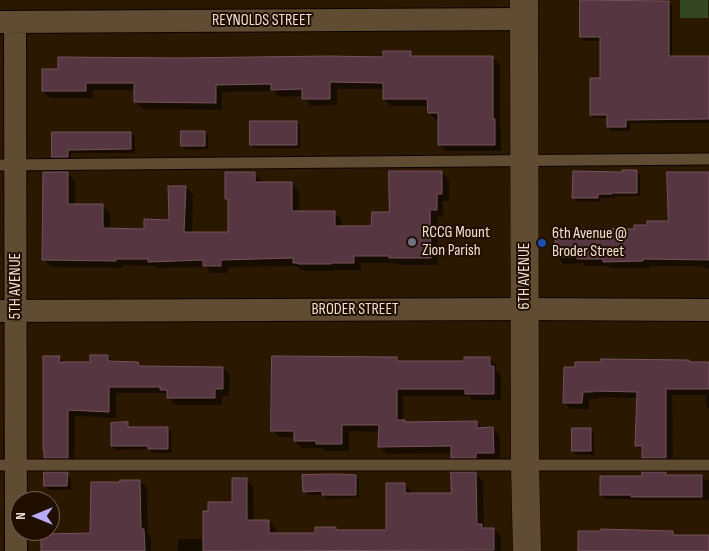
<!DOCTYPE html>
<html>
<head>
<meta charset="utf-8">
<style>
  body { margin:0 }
  #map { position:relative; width:709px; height:551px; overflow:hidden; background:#2a1801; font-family:"Sofia Sans Condensed",sans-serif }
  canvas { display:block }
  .north { position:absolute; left:10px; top:491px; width:50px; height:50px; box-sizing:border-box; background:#200e00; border:1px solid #736355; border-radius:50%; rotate:270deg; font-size:14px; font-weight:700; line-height:20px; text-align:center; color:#f0e3d5 }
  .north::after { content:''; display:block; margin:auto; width:18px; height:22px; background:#b7abf7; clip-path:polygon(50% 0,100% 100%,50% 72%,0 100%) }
</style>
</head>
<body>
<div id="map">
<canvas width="709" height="551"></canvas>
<div class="north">N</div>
</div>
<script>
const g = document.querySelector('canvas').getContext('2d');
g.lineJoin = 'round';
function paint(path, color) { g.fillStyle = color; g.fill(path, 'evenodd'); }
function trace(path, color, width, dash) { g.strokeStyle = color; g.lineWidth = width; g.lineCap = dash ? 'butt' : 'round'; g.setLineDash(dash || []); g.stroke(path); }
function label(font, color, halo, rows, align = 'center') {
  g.font = font + ' "Sofia Sans Condensed",sans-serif'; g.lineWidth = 4; g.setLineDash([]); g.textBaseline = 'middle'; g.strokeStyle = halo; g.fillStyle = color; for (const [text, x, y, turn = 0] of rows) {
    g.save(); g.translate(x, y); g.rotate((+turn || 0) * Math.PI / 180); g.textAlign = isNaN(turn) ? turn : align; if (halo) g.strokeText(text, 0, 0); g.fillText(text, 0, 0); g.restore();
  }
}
paint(new Path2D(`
  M680,0H708V18H680Z`), '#344725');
paint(new Path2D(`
  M581,0H667V2H669L672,6V57H709V123H630V131H612L608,127V118H595L591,115L602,79V41H585L581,37Z
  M410,52L415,57L493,58L500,65V126L501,128V151H446L439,144V120H436L429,113V106H391L384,99V89H337V105L311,106L304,98V96L279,97L274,91L222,92V110L143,109L135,102V90H93V98H50L43,91V70L384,58Z
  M297,122L300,126V148H255L251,145Z
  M204,132L208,136V149L186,150L182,146Z
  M53,133H131L135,137V153H71V160H57L53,157Z
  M442,172L449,180V201H443V217H437L438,265H398L396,263H361V270H338V271H306L305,270H301L297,266L228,267V273H211L206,267L157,268L154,266L123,265V268L51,267L44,260L67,173L75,181V205L103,206L110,213V230H145L170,221L186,187L193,195L192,234L229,233V201L226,198L254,174L262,181V184H292L299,191V212H334L342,220V227H373Z
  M637,172L640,175V196H615V198H601V202L577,201L574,198L624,173Z
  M709,174V269L698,266H650V268H611L609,266H585L583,263L564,264L557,257L578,238L636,230L669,222Z
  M108,356L114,362L138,363L142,367L223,368L230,375L229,396H222V405H175L165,393H116V418L75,416L74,464H52L45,457L59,357L65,363H91Z
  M489,358L496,365V370L501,374V400H473L469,396H403V421L407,423L476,422L483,429L493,428L500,436V460L459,464L452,457V453L387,454L380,447V432L349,431V451H325L322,448H302L295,441V437H279L272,430L396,359L400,362H465Z
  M689,363H709V409L706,406V395H672L673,464H650L643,457V452L636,445L638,398L599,397V399H589V409H571L564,402L565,368Z
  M128,424L132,427L168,428L171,432L172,453H153L149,449L116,450L112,446Z
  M591,429L594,433V455H577L573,451Z
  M67,474L71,478V490H49L45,486Z
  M476,474L483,481L484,528L494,529L501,536V551H178V539H204L209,512L233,503L246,479L253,487L254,521H269L276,529V534H316L336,528L339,531H387L404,485L412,492V494H452Z
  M666,474L668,476H702L705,480H709V500H636L635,499H605L601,495L643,477Z
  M355,476L359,480V498L327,499L323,495H308L304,491Z
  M140,481L147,488L148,534L151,538V551H42L91,534Z`), '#0007');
const building = new Path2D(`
  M580,0L669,1V56H709V119L626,120V127H607V115H590V78H600V37H580Z
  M383,51H411V56H493V119H495V145H438V113H428L427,99H383V83L330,82V99H302V89L271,90V84L216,85V103L134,102V83H86V91H42V69H58V57L179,58L330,56L383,57Z
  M250,121H297V145H250Z
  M181,131H205V146H181Z
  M52,132H131V149L68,150V157H52Z
  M622,170H637V193H612V194H598V198H572L573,171L622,172Z
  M389,171H442V194H437V210H430L431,258H389V256H354V263H331V264H298V263H293V258L221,260V266H203V260L148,262V259H116V261L42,260L43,172H68V204H103V228L144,229V219L169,220L168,186H186L184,232H228V199H225V172H255V182H292V211H335V226H371L372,212H389Z
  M667,172H709V260L643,259V261L603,262V259H577V257H555V237H577V229H634V225H647V221H668Z
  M90,355H108V361L138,362L139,366L223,367V389H215V398H167V390H160V387H109V412L68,410V458H44V450H43V356H60L59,362H90Z
  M272,356L397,357V361H464V357H490V366H494V394H465V389H397V420H405V422L477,421V428L493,427L494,453H476V458H451V446L378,447L379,425H342V444H316V441H294V431H271Z
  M601,359L689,360V362H709V389H666V458H642V446H635L637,392L593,391V392H583L582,403H563L564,367H575V362H601Z
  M128,422V427H168V449H148V446H111V423Z
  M572,428H591V451H572Z
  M44,472H68L67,486H44Z
  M451,472H476L477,524H482V528H494V550L203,551V511H208V502H232V478H247V520H269V533H315V527H336V530H386V483H405V493H451Z
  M642,472H666V475H702V497H631V495H600V476H642Z
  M337,474L356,475V495H322V491L303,492L302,475Z
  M120,480H140L141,529H144L145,551H41V534L90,533L91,482H120Z
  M601,529L673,531V535H709V551H578V531H601Z`);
paint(building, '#563741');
trace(building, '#74535d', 1);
const lane = new Path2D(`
  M0,165L709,159
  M0,465H709`);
const street = new Path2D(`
  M1,22L524,19
  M15,22L16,551
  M0,311L525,309L709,310`);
const secondary = new Path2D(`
  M524,0L525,465L527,551`);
trace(lane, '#110300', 13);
trace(street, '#110300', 24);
trace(secondary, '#110300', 29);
trace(lane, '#604b33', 11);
trace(street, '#604b33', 22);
trace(secondary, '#604b33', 28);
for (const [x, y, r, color] of [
  [412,242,5,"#6b7280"],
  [542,243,5,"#1a4fb4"]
]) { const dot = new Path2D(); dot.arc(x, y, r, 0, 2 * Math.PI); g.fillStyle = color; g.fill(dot); trace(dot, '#200e00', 2); }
label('16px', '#f0e3d5', '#200e00', [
  ["REYNOLDS STREET",262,21],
  ["6TH AVENUE",525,276,-90],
  ["5TH AVENUE",16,286,-90],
  ["BRODER STREET",355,310]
]);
label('16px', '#f0e3d5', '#200e00', [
  ["RCCG Mount",422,233],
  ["Zion Parish",422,251],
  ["6th Avenue @",552,234],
  ["Broder Street",552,252]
], 'left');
</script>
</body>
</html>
